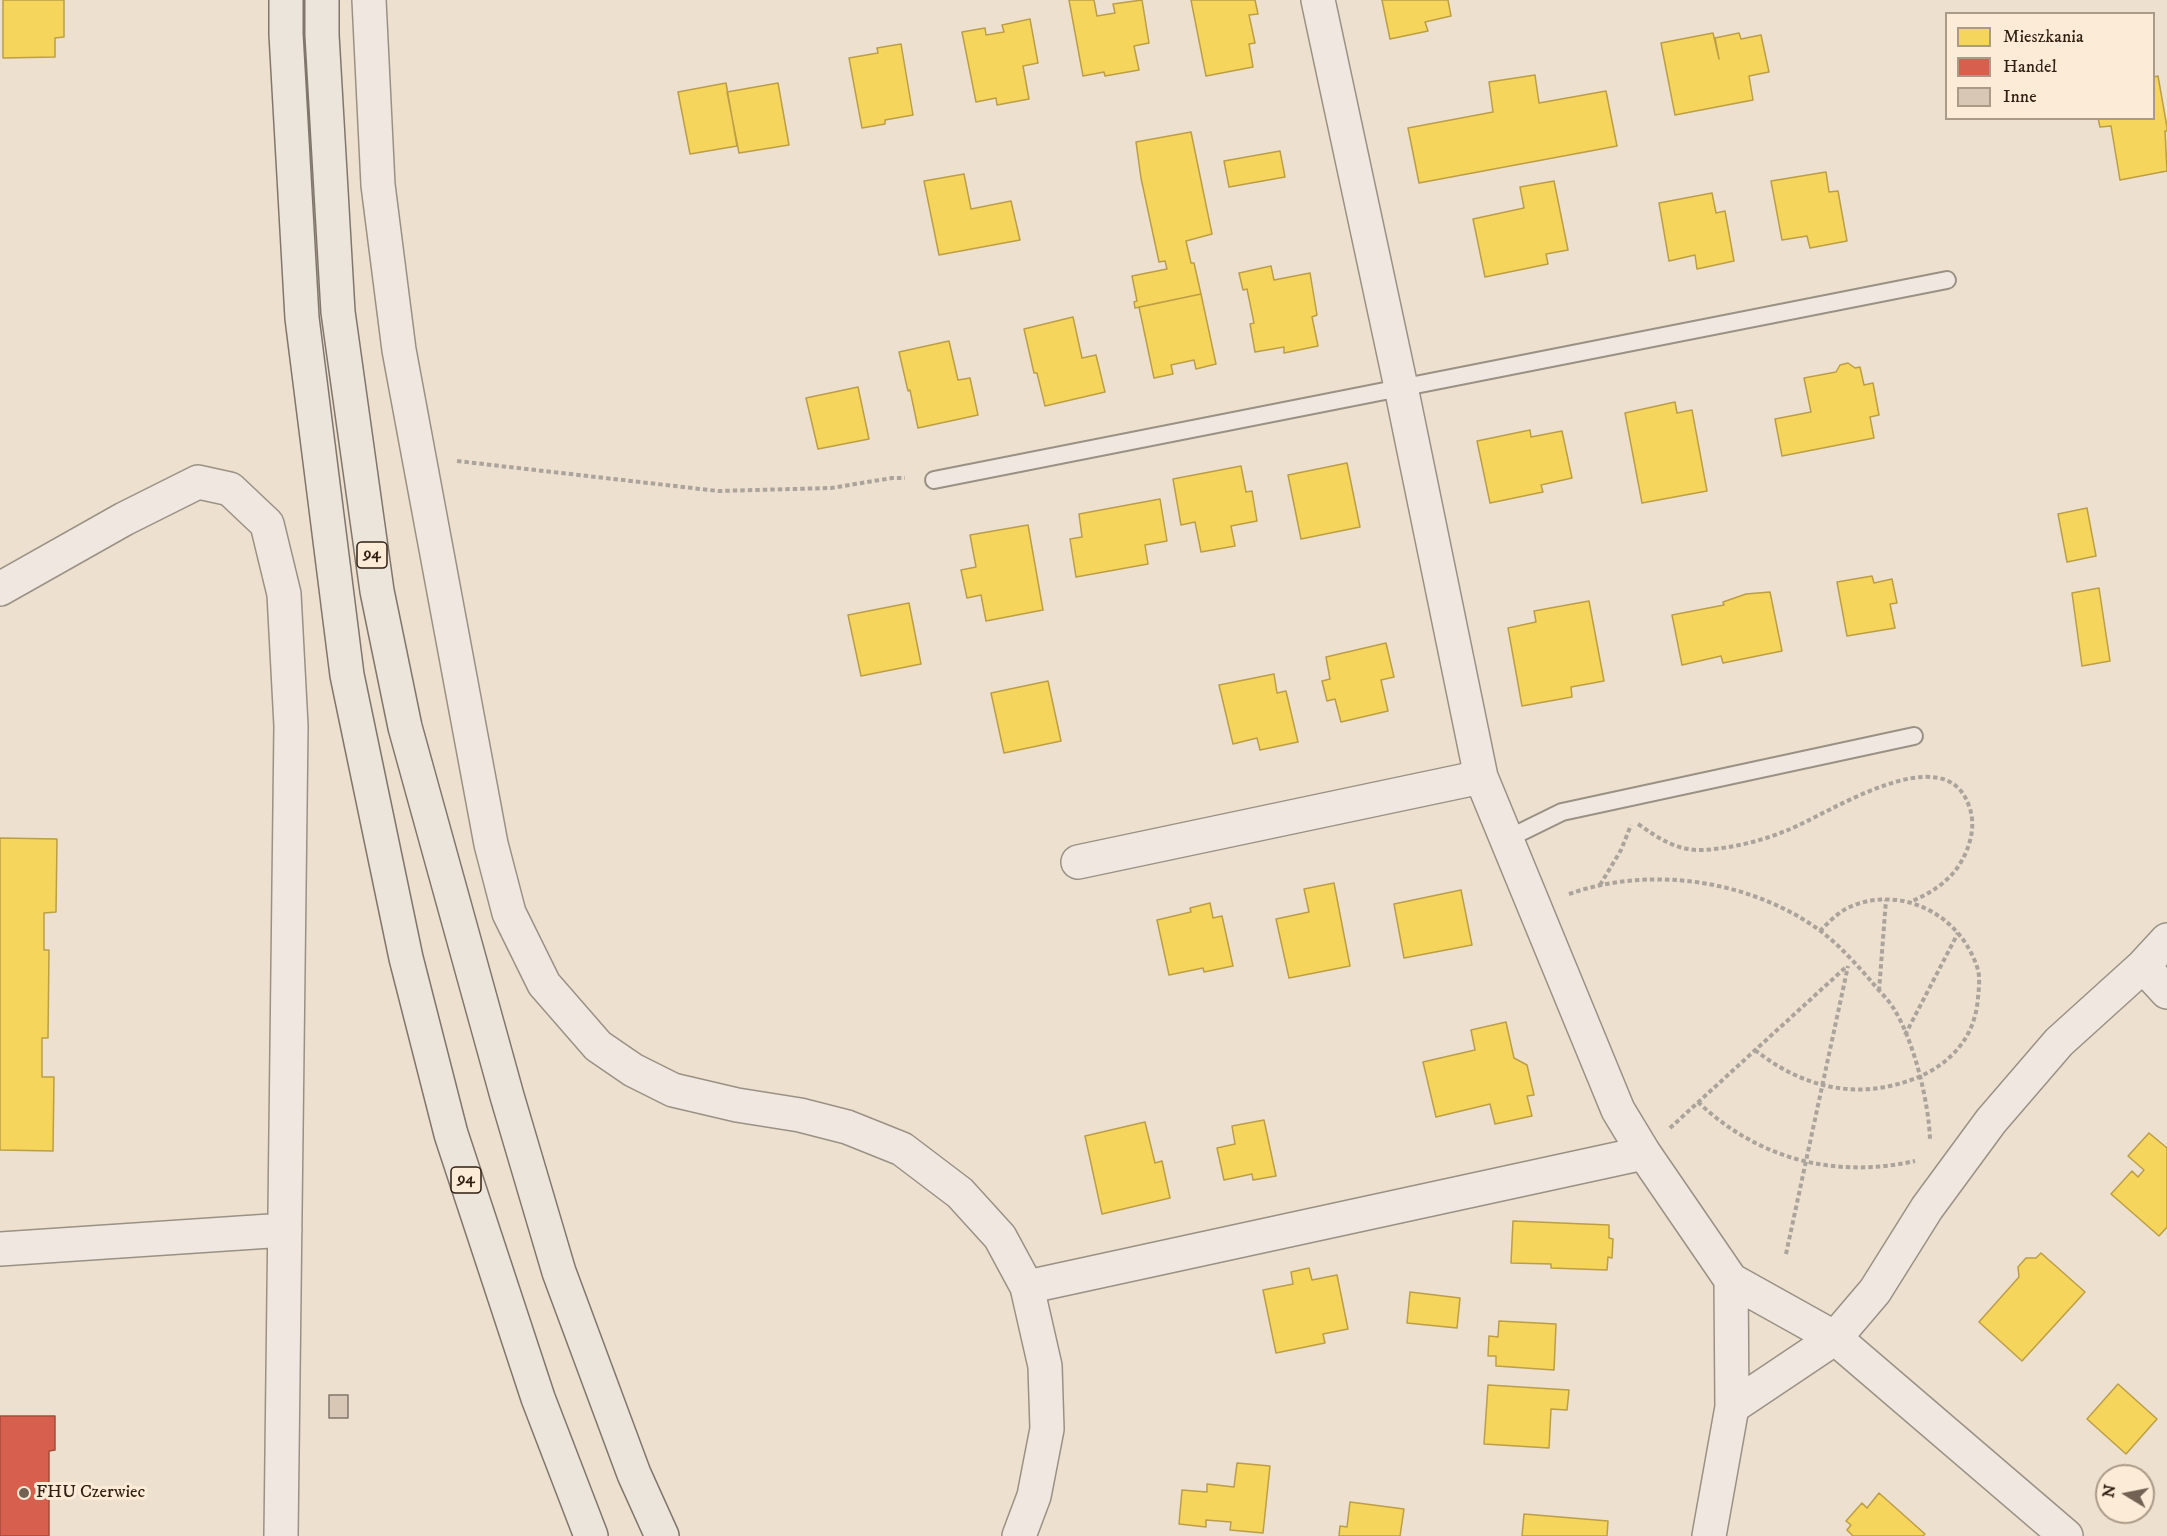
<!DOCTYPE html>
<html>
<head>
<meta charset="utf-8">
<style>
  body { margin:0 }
  #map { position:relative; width:2167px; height:1536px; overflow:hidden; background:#ede0ce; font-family:"IM FELL DW Pica",serif }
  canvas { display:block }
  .legend { position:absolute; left:1945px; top:12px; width:210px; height:108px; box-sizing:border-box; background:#fcecd7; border:2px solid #aa9a88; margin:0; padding:8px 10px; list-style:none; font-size:18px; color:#301e12 }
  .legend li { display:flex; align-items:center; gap:12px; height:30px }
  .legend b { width:30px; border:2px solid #aa9a88 }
  .north { position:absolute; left:2095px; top:1464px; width:60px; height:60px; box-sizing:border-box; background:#fcecd7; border:2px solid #aa9a88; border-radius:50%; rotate:280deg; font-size:16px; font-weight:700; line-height:24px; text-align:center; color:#301e12 }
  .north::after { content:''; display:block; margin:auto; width:21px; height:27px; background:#726254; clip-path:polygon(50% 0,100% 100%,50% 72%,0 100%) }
</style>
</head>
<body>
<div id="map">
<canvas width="2167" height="1536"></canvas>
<ul class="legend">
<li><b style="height:16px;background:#f6d55c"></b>Mieszkania</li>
<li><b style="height:16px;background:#d6604d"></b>Handel</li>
<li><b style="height:16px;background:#d9c7b6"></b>Inne</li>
</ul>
<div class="north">N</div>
</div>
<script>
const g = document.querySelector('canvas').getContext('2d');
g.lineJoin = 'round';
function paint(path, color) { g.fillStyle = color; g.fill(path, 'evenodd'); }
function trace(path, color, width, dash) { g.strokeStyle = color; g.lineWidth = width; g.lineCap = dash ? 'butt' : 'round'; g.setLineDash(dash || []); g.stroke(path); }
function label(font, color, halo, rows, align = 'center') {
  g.font = font + ' "IM FELL DW Pica",serif'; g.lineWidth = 6; g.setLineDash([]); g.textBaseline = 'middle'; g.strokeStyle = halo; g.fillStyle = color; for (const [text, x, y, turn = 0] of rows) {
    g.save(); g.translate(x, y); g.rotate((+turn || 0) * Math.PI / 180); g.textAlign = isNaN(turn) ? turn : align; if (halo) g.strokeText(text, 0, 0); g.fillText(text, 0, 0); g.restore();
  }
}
const homes = new Path2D(`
  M3,0H64V37L55,38V57L3,58Z
  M1069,0H1094L1097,16L1115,13L1113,4L1142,0L1149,43L1134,46L1139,70L1105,76L1104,72L1083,76Z
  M1191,0H1255L1258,14L1249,15L1255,43L1249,44L1253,67L1206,76Z
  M1382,0H1448L1451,16L1425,22L1428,31L1390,39Z
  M1030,19L1038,63L1023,66L1029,99L997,105L996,98L976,102L962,32L985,28L986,35L1004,32L1002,25Z
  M1713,33L1719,59L1715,38L1739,33L1741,39L1761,35L1769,72L1749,76L1753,100L1675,115L1661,43Z
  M901,44L913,115L885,120V124L862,128L849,58L878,53L877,48Z
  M1535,75L1539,103L1606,91L1617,146L1419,183L1408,128L1493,112L1489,82Z
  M2158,76L2167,127V131H2165L2167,171L2120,180L2111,126L2100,127L2098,118H2154V77Z
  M726,83L737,146L690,154L678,92Z
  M778,83L789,145L739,153L727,92Z
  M1191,132L1212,234L1186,241L1191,263H1194L1201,294L1135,308L1134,302L1137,301L1132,276L1167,269L1165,261L1159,262L1141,178L1136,142Z
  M1280,151L1285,177L1229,187L1224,161Z
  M1826,172L1829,192L1838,191L1847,241L1810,248L1807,236L1782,240L1771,181Z
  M964,174L971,209L1011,201L1020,240L939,255L924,181Z
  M1554,181L1568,250L1546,254L1548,264L1485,277L1473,219L1524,208L1520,187Z
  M1712,193L1716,213L1725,211L1734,261L1697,269L1695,255L1669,261L1659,203Z
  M1271,266L1274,280L1310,273L1317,315L1312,317L1318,346L1284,353V347L1255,352L1250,324L1254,323L1247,289L1243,290L1239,273Z
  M1201,294L1216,364L1196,369L1194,360L1171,365L1173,374L1154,378L1139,307Z
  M1073,317L1082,358L1096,355L1105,392L1045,406L1037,373H1034L1024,329Z
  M949,341L958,380L970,378L978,415L918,428L910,390L908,391L899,352Z
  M1848,363L1855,368L1860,367L1864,385L1873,383L1879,415L1870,417L1874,438L1782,456L1775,419L1811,412L1804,378L1836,372L1840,365Z
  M858,387L869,439L818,449L806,398Z
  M1675,402L1677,413L1692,410L1707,491L1642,503L1625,413Z
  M1530,430L1531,437L1562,431L1572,478L1541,485L1543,492L1490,503L1477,441Z
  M1347,463L1360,527L1301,539L1288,475Z
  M1241,466L1246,492L1252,491L1257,521L1231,526L1235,546L1201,552L1195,522L1181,525L1173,479Z
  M1160,499L1167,541L1145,545L1148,564L1076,577L1070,539L1082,537L1079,514Z
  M2087,508L2096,556L2067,562L2058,514Z
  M1028,525L1043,610L986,621L981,595L967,598L961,570L976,567L970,535Z
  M1872,576L1874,583L1892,579L1897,603L1890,604L1895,628L1847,636L1837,582Z
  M2099,588L2110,661L2082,666L2072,593Z
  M1770,592L1782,651L1723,663L1721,656L1682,665L1672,615L1724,605L1723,602L1746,594Z
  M1589,601L1604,681L1571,687L1572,697L1522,706L1508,628L1536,622L1534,611Z
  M909,603L921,664L861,676L848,615Z
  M1386,643L1394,677L1381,680L1388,711L1341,722L1335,699L1327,701L1322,681L1330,679L1326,657Z
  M1274,674L1277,693L1286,691L1298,742L1260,750L1257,738L1233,744L1219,685Z
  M1048,681L1061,741L1004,753L991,693Z
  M0,838L57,839L56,912L44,913V950H49L48,1038H42V1077H54L53,1151L0,1150Z
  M1334,883L1350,966L1289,978L1276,919L1309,912L1304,889Z
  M1461,890L1472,945L1404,958L1394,904Z
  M1210,903L1213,918L1222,916L1233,966L1204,972L1203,968L1169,975L1157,920L1191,912L1190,908Z
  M1506,1022L1514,1058L1527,1065L1534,1095L1527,1096L1532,1116L1495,1124L1490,1104L1436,1117L1423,1062L1475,1050L1471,1030Z
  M1264,1120L1276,1176L1253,1180L1252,1174L1224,1180L1217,1148L1235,1144L1232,1126Z
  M1145,1122L1155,1163L1162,1161L1170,1198L1102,1214L1085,1136Z
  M2149,1133L2167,1148V1227L2159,1236L2111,1194L2132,1171L2138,1177L2144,1170L2128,1156Z
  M1513,1221L1609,1225V1238L1613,1239L1612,1258L1608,1257L1607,1270L1551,1268V1264L1511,1263Z
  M2041,1253L2085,1292L2022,1361L1979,1322L2019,1277L2018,1267L2026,1258H2036Z
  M1309,1268L1312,1280L1337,1275L1348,1329L1323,1334L1325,1343L1276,1353L1263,1290L1293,1284L1291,1272Z
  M1410,1292L1460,1298L1457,1328L1407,1323Z
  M1499,1321L1556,1324L1554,1370L1496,1366V1356H1488L1489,1336L1498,1337Z
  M2118,1384L2157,1419L2126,1454L2087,1419Z
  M1488,1385L1569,1390L1567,1410L1551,1409L1549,1448L1484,1444Z
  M1237,1463L1270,1466L1263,1533L1230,1530L1231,1522L1206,1520V1527L1179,1524L1182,1490L1207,1492V1484L1234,1487Z
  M1879,1493L1925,1534L1923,1536H1853L1847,1530L1851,1525L1846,1521L1862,1503L1867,1508Z
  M1350,1502L1404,1509L1400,1536H1339L1340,1526L1347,1527Z
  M1524,1514L1608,1521L1607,1536H1522Z`);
paint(homes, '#f6d55c');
trace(homes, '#bb9e46', 1.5);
const shops = new Path2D(`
  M0,1416H55V1450L49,1451V1536H0Z`);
paint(shops, '#d6604d');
trace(shops, '#a44c3b', 1.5);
const building = new Path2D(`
  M329,1395H348V1418H329Z`);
paint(building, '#d9c7b6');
trace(building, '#80766c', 1.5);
const lane = new Path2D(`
  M934,480L1947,280
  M1507,839L1562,812L1914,736`);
const street = new Path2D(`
  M369,0L378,185L399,350L491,844L509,913L544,984L598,1046L633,1070L673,1090L737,1105L800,1115L847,1127L902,1149L960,1193L1000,1237L1027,1287L1045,1366L1047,1429L1034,1496L1019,1536
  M1318,0L1401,387L1481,777L1618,1110L1644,1153L1731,1280L1835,1338L2066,1536
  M0,589L124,519L198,482L230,489L267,524L284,594L291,726L281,1536
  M1078,862L1481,777
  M2143,966L2167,992
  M0,1249L285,1230
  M1731,1280L1732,1407
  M1027,1287L1644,1153
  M1709,1536L1732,1407L1835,1338L1875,1291L1927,1208L1991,1121L2059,1042L2143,966L2167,940`);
const primary = new Path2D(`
  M286,0V34L302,318L347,675L406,958L451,1134L538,1398L591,1536
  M322,0V35L338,312L377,591L405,727L507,1096L559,1272L634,1474L662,1536`);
trace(lane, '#9a9185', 20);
trace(street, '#9a9185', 36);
trace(primary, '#80766c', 36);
trace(new Path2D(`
  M457,461L718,491L831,488L892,478H905
  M1638,824C1660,839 1677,851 1704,850C1732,848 1762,841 1788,830C1828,814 1945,735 1969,806C1976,824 1971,845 1961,862C1950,881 1931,893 1912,901
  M1600,885L1621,850L1631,825
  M1569,894C1651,865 1752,880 1822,932C1840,946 1856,964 1871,981C1878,990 1888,999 1894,1009C1914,1041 1929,1103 1930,1140
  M1879,991L1886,900
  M1905,1035L1958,933
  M1755,1050C1794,1081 1840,1097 1890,1086C1937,1076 1975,1047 1978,997C1979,988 1980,978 1978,970C1962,916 1904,885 1852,906C1839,911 1829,922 1820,931
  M1698,1102C1758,1159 1834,1179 1915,1161
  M1670,1128L1846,967
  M1786,1254L1848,966`), '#aba49c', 4, [4.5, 3]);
trace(lane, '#f0e8e0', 16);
trace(street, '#f0e8e0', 33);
trace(primary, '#ece5db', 33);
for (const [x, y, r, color] of [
  [24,1493,6,"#726254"]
]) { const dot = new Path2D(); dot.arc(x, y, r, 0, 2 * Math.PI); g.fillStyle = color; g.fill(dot); trace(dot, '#fcecd7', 2); }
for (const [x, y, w] of [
  [372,555,30],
  [466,1180,30]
]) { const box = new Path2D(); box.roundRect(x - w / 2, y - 13, w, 26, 4.5); g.fillStyle = '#fcecd7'; g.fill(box); trace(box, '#301e12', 1.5); }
label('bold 16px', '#301e12', null, [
  ["94",372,555],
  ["94",466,1180]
]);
label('18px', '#301e12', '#fcecd7', [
  ["FHU Czerwiec",36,1493]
], 'left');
</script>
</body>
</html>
